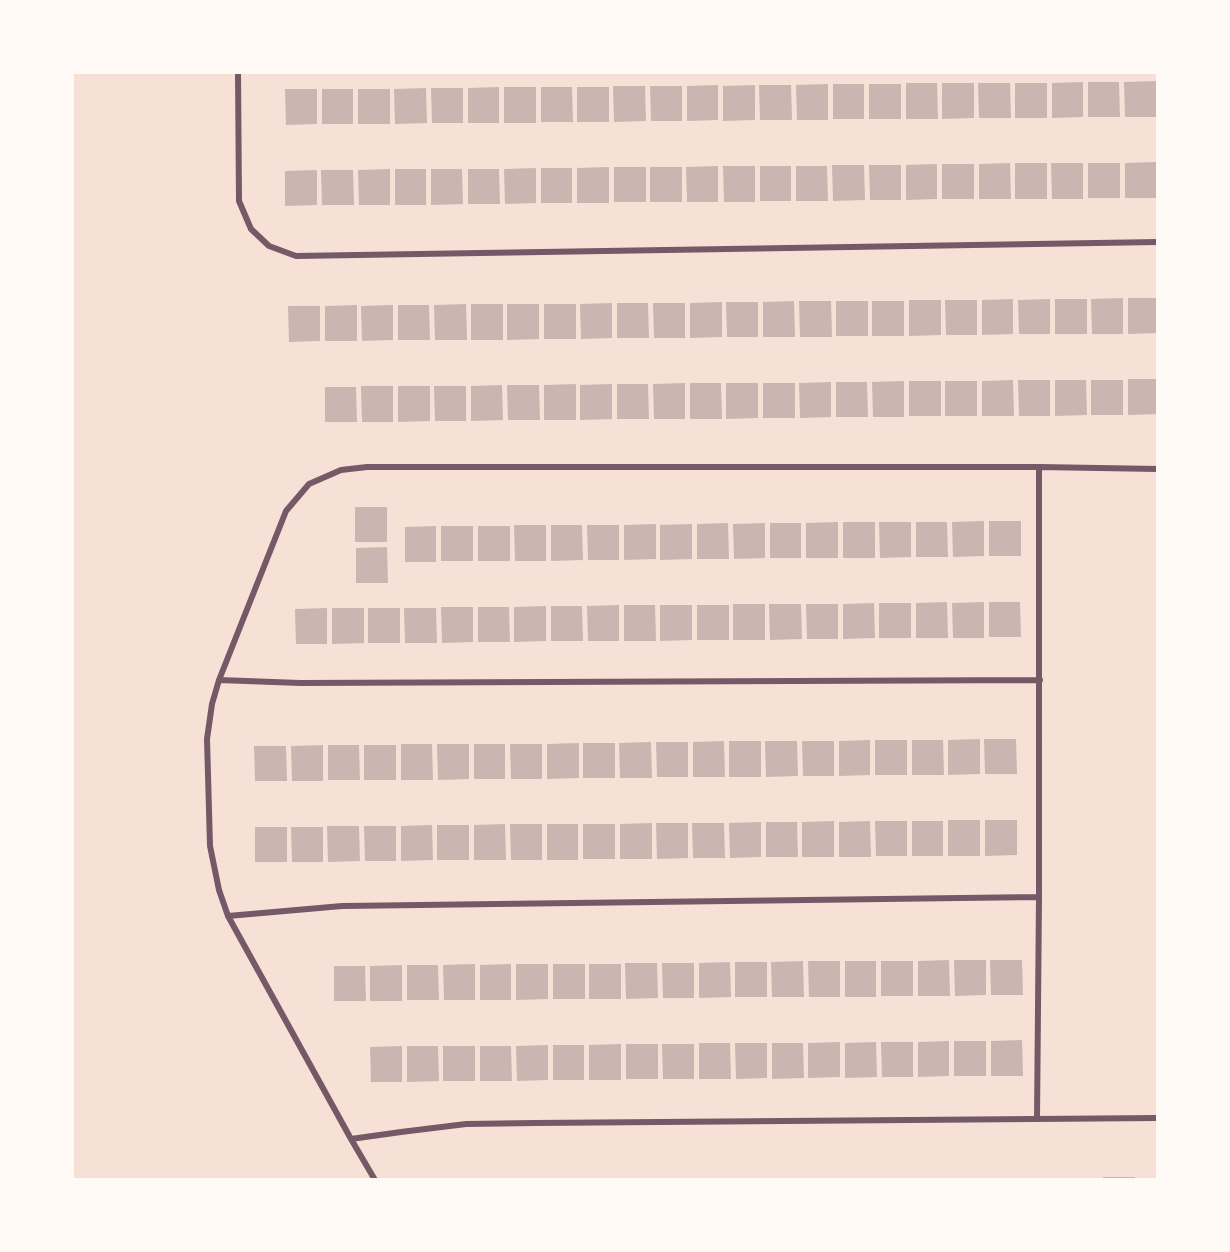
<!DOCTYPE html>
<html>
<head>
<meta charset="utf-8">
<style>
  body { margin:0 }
  #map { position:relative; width:1230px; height:1252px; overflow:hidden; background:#f7e1d7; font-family:"PT Sans Narrow",sans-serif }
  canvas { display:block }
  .frame { position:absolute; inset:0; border:74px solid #fffaf5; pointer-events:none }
</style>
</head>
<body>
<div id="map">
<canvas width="1230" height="1252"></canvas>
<div class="frame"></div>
</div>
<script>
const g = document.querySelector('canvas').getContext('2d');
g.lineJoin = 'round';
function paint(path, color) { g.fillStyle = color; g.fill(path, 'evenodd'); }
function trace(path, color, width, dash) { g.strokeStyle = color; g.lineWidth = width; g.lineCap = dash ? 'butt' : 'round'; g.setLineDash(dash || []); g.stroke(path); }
paint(new Path2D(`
  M1156,81L1157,117H1125L1124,82Z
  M1083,82V117L1052,118V83Z
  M1088,82H1119L1120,117H1088Z
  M906,83H937L938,119H906Z
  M942,83H974V118L942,119Z
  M978,83H1010L1011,118H979Z
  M1015,83H1047V118H1015Z
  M828,84V120H797L796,85Z
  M833,84H864V119H833Z
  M869,84H901V119H869Z
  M718,85V120L687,121V86Z
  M755,85V120L723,121V86Z
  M759,85H791L792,120H760Z
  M613,86H645L646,121L614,122Z
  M650,86H682V121H651Z
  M499,87V123H468V88Z
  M504,87H536V123H504Z
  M541,87H572L573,122H541Z
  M577,87H609V122H577Z
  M426,88L427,123L395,124L394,89Z
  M431,88H463V123H432Z
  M285,89H317V124L286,125Z
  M322,89H353V124H322Z
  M358,89H390V124H358Z
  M1156,162V198H1125V163Z
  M1010,163L1011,199H979V164Z
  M1015,163H1047V199H1015Z
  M1051,163H1083V199H1052Z
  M1088,163H1120V198H1088Z
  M937,164V199L906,200V165Z
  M942,164H974V199H942Z
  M832,165H864L865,200L833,201Z
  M869,165H901V200H870Z
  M718,166V202H687L686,167Z
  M723,166H755V202H724Z
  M760,166H791V201H760Z
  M796,166H827L828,201H796Z
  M609,167V203H577V168Z
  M614,167H646V202H614Z
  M650,167H682V202H650Z
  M536,168V203L505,204L504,169Z
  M541,168H572V203H541Z
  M390,169V205H359L358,170Z
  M395,169H426V205H395Z
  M431,169H462L463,204L431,205Z
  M468,169H499L500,204H468Z
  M317,170V205L285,206V171Z
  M321,170H353L354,205H322Z
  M1123,298V334H1092L1091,299Z
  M1128,298H1158V333L1128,334Z
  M1013,299V334L982,335V300Z
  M1050,299V334H1019L1018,300Z
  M1055,299H1087V334H1055Z
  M909,300H941V335L909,336Z
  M945,300H977V335H946Z
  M794,301L795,337H763V302Z
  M799,301H831L832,337H800Z
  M836,301H868V336H836Z
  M872,301H904V336H872Z
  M722,302V337L690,338V303Z
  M726,302H758V337H727Z
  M612,303V338L581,339L580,304Z
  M617,303H648L649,338H617Z
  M653,303H685V338H654Z
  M466,304L467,340H435L434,305Z
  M471,304H503V340H471Z
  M507,304H539V339L507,340Z
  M544,304H576V339H544Z
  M357,305V341H325V306Z
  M393,305V340L362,341L361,306Z
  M398,305H429L430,340H398Z
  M288,306H320V341L289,342Z
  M1128,379H1158V414L1128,415Z
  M1013,380L1014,416H982V381Z
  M1018,380H1050V416H1019Z
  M1055,380H1086L1087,415L1055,416Z
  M1091,380H1123V415H1091Z
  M904,381V417H873L872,382Z
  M909,381H941V416H909Z
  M945,381H977V416H945Z
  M831,382V417L800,418L799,383Z
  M836,382H867L868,417H836Z
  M685,383V419H654L653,384Z
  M690,383H721L722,419H690Z
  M726,383H758V418L726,419Z
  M763,383H795V418H763Z
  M576,384V420H544V385Z
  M612,384V419L580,420V385Z
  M617,384H648L649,419H617Z
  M502,385L503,420L471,421V386Z
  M507,385H539L540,420H508Z
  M361,386H393V422H362Z
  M398,386H430V421L398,422Z
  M434,386H466V421H435Z
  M325,387H356L357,422H325Z
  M355,507H387V542H355Z
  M984,521V556L953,557L952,522Z
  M989,521H1021V556H989Z
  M838,522V558H806V523Z
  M843,522H875V558H843Z
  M879,522H911V557L880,558Z
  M916,522H947L948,557H916Z
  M728,523L729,559H697V524Z
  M765,523V558L734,559L733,524Z
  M770,523H801V558H770Z
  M656,524V559L624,560V525Z
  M692,524V559L660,560V525Z
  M514,525H546V561H515Z
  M551,525H582L583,560L551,561Z
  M587,525H619V560H588Z
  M436,526V562H405V527Z
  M441,526H473V561H441Z
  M478,526H510V561H478Z
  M387,547L388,583H356V548Z
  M947,602L948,638H916V603Z
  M984,602V638H953L952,603Z
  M989,602H1020L1021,637H989Z
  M874,603L875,638L843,639V604Z
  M879,603H911V638H879Z
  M733,604H765V640H733Z
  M769,604H801L802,639L770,640Z
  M806,604H838V639H807Z
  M619,605V641H588L587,606Z
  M624,605H655L656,641H624Z
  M660,605H692V640L660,641Z
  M697,605H729V640H697Z
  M546,606V641L514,642V607Z
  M551,606H582L583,641H551Z
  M441,607H473V642L442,643Z
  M478,607H509L510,642H478Z
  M327,608V644H296L295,609Z
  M332,608H364V643L332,644Z
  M368,608H400V643H368Z
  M404,608H436L437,643H405Z
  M980,739V774L948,775V740Z
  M984,739H1016L1017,774H985Z
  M870,740V775L839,776V741Z
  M875,740H907V775H875Z
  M912,740H943L944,775H912Z
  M724,741L725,777H693V742Z
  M729,741H761V777H729Z
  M765,741H797L798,776L766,777Z
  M802,741H834V776H803Z
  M651,742L652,778H620L619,743Z
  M656,742H688V777H657Z
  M579,743V778L547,779V744Z
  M583,743H615V778H583Z
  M401,744H432L433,780H401Z
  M437,744H469V779L438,780Z
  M474,744H505V779H474Z
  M510,744H542V779H511Z
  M323,745V781H292L291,746Z
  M328,745H359L360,780H328Z
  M364,745H396V780H364Z
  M254,746H286L287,781H255Z
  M948,820H980V856H948Z
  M985,820H1017V855L985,856Z
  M834,821V857H802V822Z
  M870,821L871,857H839V822Z
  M875,821H907V856H876Z
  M912,821H943V856H912Z
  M761,822V857L730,858L729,823Z
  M766,822H797L798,857H766Z
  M652,823V859H620V824Z
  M656,823H688V858L657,859Z
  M692,823H724L725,858H693Z
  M505,824L506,860H474V825Z
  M510,824H542V860H511Z
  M547,824H578V860H547Z
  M583,824H615V859H583Z
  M432,825L433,860L401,861V826Z
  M437,825H469V860H437Z
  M327,826H359L360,861L328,862Z
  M364,826H396V861H365Z
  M255,827H287V862H255Z
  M291,827H323V862H292Z
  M949,960L950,996H918V961Z
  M954,960H986V995L955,996Z
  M990,960H1022L1023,995H991Z
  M803,961L804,997H772L771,962Z
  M808,961H840V997H809Z
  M845,961H876V997H845Z
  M881,961H913V996H881Z
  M730,962L731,997L699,998V963Z
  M735,962H767V997H735Z
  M625,963H657L658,998L626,999Z
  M662,963H694V998H663Z
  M475,964V1000H444L443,965Z
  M511,964V1000H480V965Z
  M516,964H548V999L516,1000Z
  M553,964H585V999H553Z
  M589,964H621V999H589Z
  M402,965V1001H370V966Z
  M407,965H438L439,1000H407Z
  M334,966H365L366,1001H334Z
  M1022,1040L1023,1076H991V1041Z
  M949,1041V1076L918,1077V1042Z
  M954,1041H986V1076H954Z
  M840,1042V1077L808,1078V1043Z
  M876,1042L877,1077L845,1078V1043Z
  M881,1042H913V1077H882Z
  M699,1043H730L731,1079H699Z
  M735,1043H767V1078L736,1079Z
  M772,1043H803L804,1078L772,1079Z
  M621,1044V1080H589V1045Z
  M626,1044H658V1079H626Z
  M662,1044H694V1079H663Z
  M548,1045V1080L517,1081L516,1046Z
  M553,1045H584V1080H553Z
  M402,1046V1082H371L370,1047Z
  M407,1046H438L439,1081L407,1082Z
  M443,1046H475V1081H443Z
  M480,1046H511L512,1081H480Z
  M1103,1177H1135V1180H1103Z`), '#ccb4b1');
trace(new Path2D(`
  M238,72L239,201L251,229L269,246L296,256L1158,242
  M219,680L300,683L1040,680
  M228,916L342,906L1039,897
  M1037,1119L1039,897V467
  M351,1139L401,1132L466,1124L535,1123L1158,1118
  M375,1180L351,1139L228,916L219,890L210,846L207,739L212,704L219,680L286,511L309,484L341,470L367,467H1039L1158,469`), '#755966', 6);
</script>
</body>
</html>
